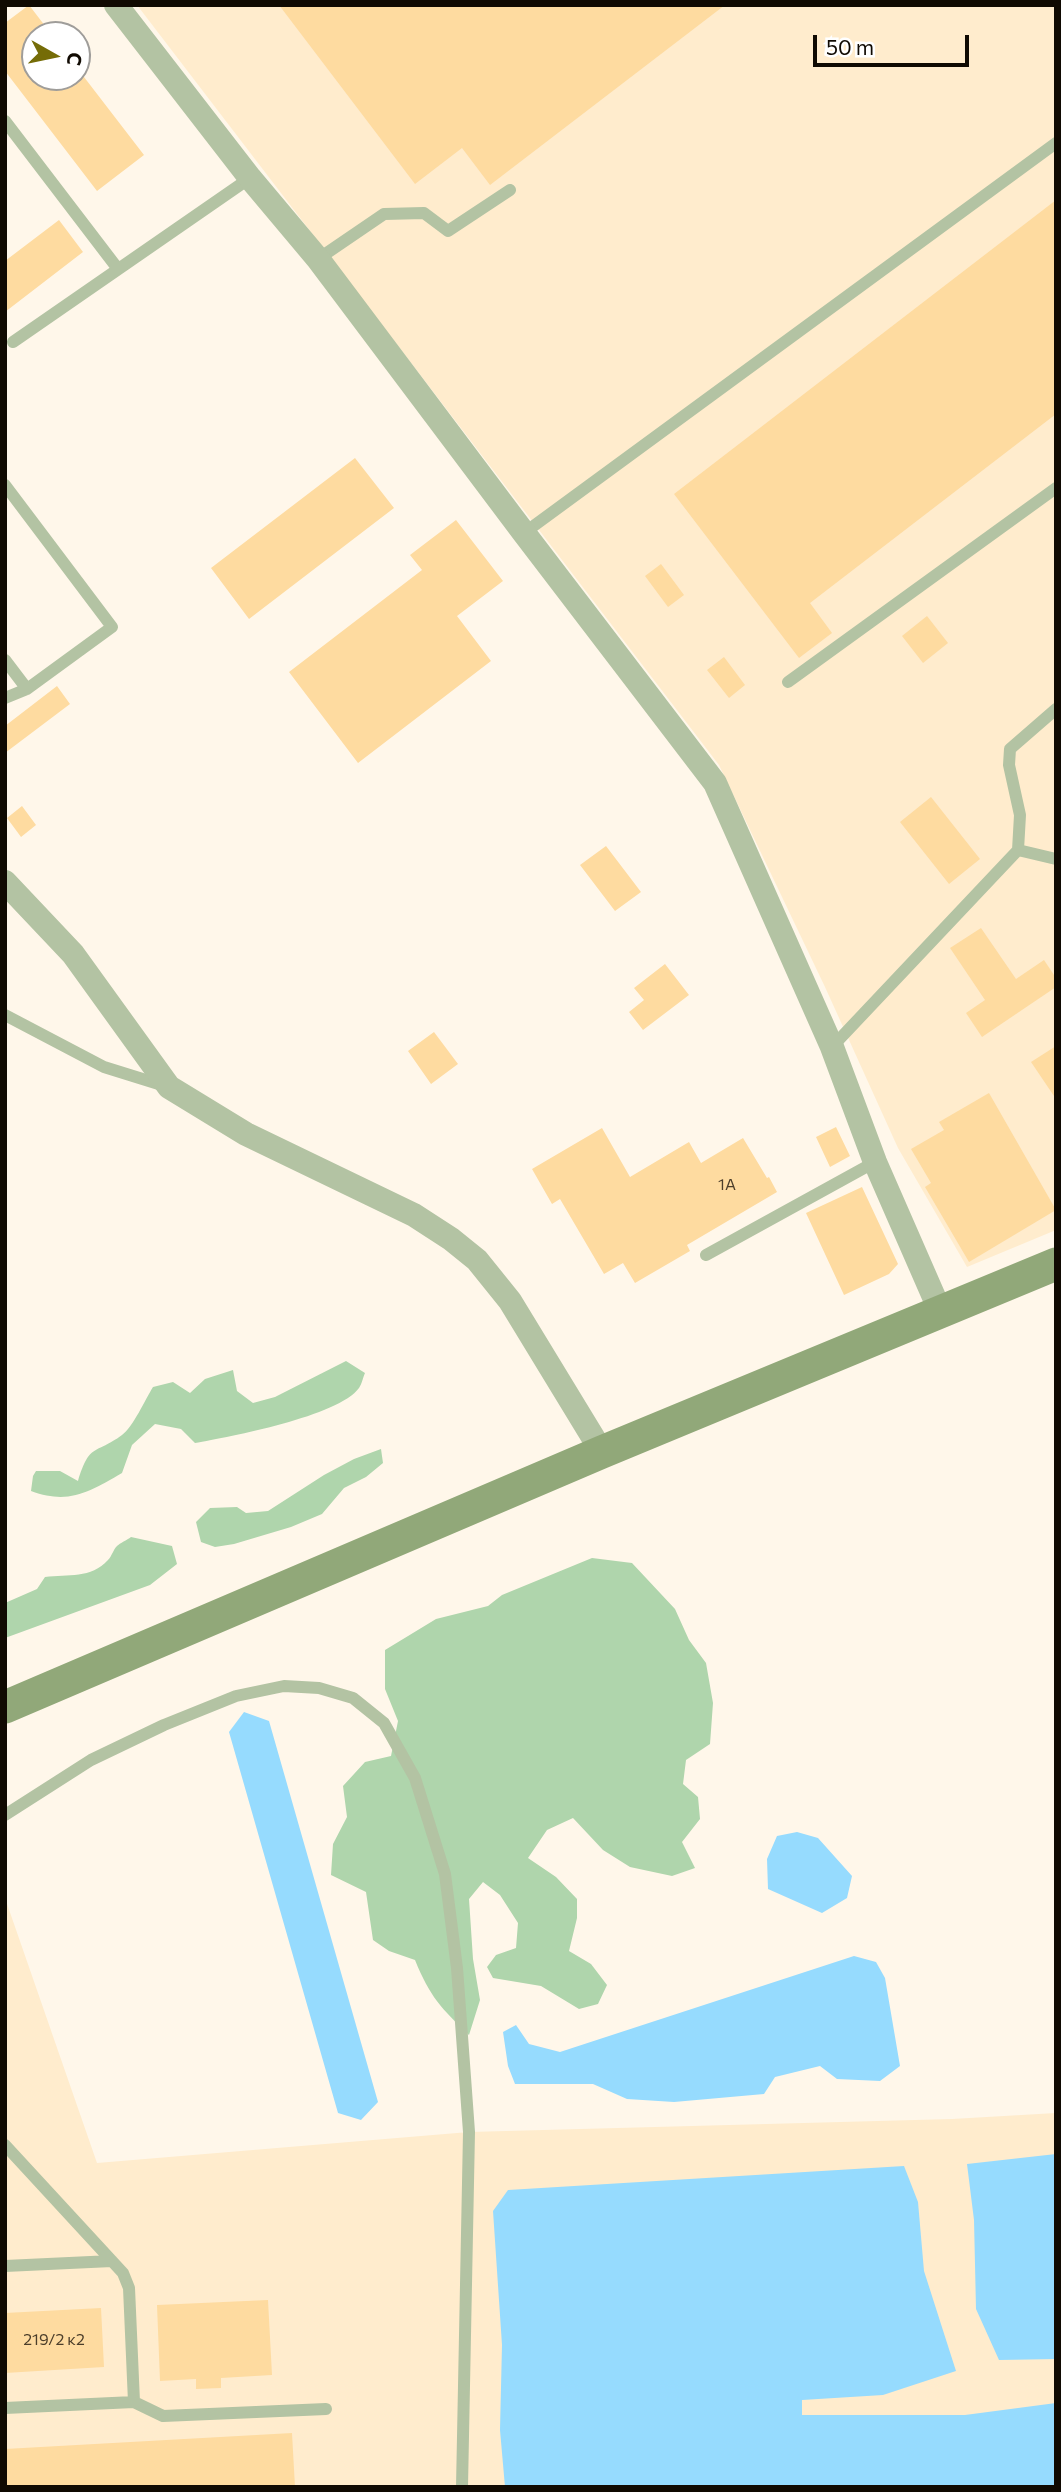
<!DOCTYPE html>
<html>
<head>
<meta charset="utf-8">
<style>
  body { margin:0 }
  #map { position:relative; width:1061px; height:2492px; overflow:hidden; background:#fff7ea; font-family:Commissioner,sans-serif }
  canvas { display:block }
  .frame { position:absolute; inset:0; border:7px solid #100a02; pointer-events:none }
  .north { position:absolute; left:21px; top:21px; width:70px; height:70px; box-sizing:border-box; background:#fff; border:2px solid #9f9d9a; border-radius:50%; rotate:99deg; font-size:19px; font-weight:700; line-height:28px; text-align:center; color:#100a02 }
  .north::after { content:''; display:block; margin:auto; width:24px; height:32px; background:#756c07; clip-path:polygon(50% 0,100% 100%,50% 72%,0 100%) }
  .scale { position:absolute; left:813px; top:35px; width:156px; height:32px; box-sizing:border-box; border:4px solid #100a02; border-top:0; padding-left:9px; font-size:21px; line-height:24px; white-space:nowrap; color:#100a02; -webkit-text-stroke:5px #fff; paint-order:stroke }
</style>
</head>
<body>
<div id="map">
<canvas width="1061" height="2492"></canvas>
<div class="frame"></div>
<div class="north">С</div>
<div class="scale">50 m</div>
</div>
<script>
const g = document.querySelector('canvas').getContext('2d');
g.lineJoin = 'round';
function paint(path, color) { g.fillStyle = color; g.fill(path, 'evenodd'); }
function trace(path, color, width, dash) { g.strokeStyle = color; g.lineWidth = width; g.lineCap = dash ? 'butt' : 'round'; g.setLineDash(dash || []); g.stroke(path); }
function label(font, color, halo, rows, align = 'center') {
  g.font = font + ' Commissioner,sans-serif'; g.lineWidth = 5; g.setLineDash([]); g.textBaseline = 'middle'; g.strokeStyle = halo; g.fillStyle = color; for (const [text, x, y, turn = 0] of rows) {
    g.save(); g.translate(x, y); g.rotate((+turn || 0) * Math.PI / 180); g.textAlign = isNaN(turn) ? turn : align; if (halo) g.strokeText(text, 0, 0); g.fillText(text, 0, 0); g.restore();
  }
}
paint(new Path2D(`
  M137,5H1056V1230L967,1267L898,1148L825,987L719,765Z
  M5,1898L97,2163L469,2132L952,2119L1056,2113V2487H5Z`), '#ffeccd');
paint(new Path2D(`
  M346,1361L365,1373C363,1377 362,1384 359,1388C339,1416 230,1437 195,1443L181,1429L155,1424L132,1445L122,1473C89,1492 69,1505 31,1491L33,1476L36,1471H60L78,1481C90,1442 95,1455 122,1435C133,1427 145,1400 153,1387L173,1382L190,1393L205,1379L233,1370L237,1391L253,1403L275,1397Z
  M381,1449L383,1463L366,1477L344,1488L322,1514L291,1527L234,1544L215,1547L201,1542L196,1522L210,1508L237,1507L246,1513L268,1511L324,1475L354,1459Z
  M131,1537L172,1546L177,1564L150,1585L5,1638V1603L37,1589L45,1577C68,1574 91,1579 108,1560C112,1556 113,1550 117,1546C120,1543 127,1540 131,1537Z
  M592,1558L632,1563L675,1609L689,1640L706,1663L713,1703L710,1744L686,1760L683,1784L698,1797L700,1819L682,1842L695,1868L672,1876L630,1867L603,1850L573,1818L547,1830L528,1858L556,1877L577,1899V1918L569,1951L591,1964L607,1985L598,2004L579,2009L541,1986L493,1978L487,1967L496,1955L516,1948L518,1923L500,1895L483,1882L469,1899L473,1959L480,2000L469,2035C441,2008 430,1997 415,1960L389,1951L373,1940L366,1892L331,1875L333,1844L347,1817L343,1786L365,1762L391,1756L398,1721L385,1689V1650L436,1619L488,1606L502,1595Z`), '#afd5ac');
paint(new Path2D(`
  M244,1712L269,1721L378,2102L361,2120L338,2113L229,1732Z
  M797,1832L818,1838L852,1876L847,1898L822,1913L768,1889L767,1859L777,1836Z
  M854,1956L876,1962L885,1978L900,2066L880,2081L837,2079L820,2066L775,2077L764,2094L674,2102L627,2099L593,2084H515L508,2066L503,2032L516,2025L529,2044L560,2052Z
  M1056,2154V2359L999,2360L976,2309L974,2220L967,2164Z
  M904,2166L918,2202L924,2271L956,2371L883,2395L802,2400V2415H965L1056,2403V2487H505L500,2430L502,2345L493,2211L508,2190Z`), '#96dbfe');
paint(new Path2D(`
  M29,5L52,35H35V77H84L144,155L97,191L5,71V23Z
  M279,5H725L490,185L462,148L415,184Z
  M1056,200V414L810,603L832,633L799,658L674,494Z
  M59,220L83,252L5,312V261Z
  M355,458L394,508L249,619L211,568Z
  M456,520L503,581L457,616L491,661L358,763L289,672L422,570L410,555Z
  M661,564L684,595L668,607L645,576Z
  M927,616L948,643L923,663L902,636Z
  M724,657L745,685L729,698L707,670Z
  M57,686L70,704L5,753V726Z
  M931,797L980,859L949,884L900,822Z
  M22,806L36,825L21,837L7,818Z
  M606,846L641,892L615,911L580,865Z
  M981,928L1016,979L1044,960L1056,978V987L982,1037L966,1013L985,1000L950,948Z
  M665,964L689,995L643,1030L629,1012L644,1000L634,988Z
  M434,1032L458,1064L431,1084L408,1051Z
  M1056,1046V1099L1031,1062Z
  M989,1093L1056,1210L969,1262L925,1187L931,1183L911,1149L944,1130L939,1122Z
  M836,1127L850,1156L830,1167L816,1137Z
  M602,1128L630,1177L689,1142L701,1163L743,1138L767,1178L769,1177L777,1192L687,1245L690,1251L635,1283L623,1263L604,1274L560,1199L552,1204L532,1169Z
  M862,1187L898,1264L889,1274L844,1295L806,1213Z
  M268,2300L272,2375L221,2378V2388L196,2389V2379L160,2381L157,2305Z
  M101,2308L104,2367L5,2373V2313Z
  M292,2433L295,2487H5V2449Z`), '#fedba0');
trace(new Path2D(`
  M5,121L118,269
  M318,259L384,214L424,213L448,231L510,190
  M13,342L250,178
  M5,485L112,627L27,689L5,698
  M524,533L1056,143
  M5,660L27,689
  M788,682L1056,488
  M1018,850L1056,859
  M5,1015L104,1067L165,1086
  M832,1047L1018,850L1020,815L1009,765L1010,749L1056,709
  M706,1255L875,1162
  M5,1815L91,1760L164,1725L236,1696L284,1686L319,1688L353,1698L384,1723L415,1778L445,1874L457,1968L469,2132L462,2487
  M5,2145L123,2273L129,2288L134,2402L163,2416L326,2409
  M5,2266L112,2261
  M5,2408L134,2402`), '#b3c3a3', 12);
trace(new Path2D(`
  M116,5L250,178L318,259L524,533L715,783L832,1047L875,1162L941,1313
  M5,882L73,954L169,1087L246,1134L414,1215L451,1239L477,1260L510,1301L602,1452`), '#b3c3a3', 24);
trace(new Path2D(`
  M5,1707L602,1452L1056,1264`), '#91a879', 33);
label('16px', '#4c3e2a', null, [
  ["1А",727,1185],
  ["219/2 к2",54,2340]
]);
</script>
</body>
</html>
